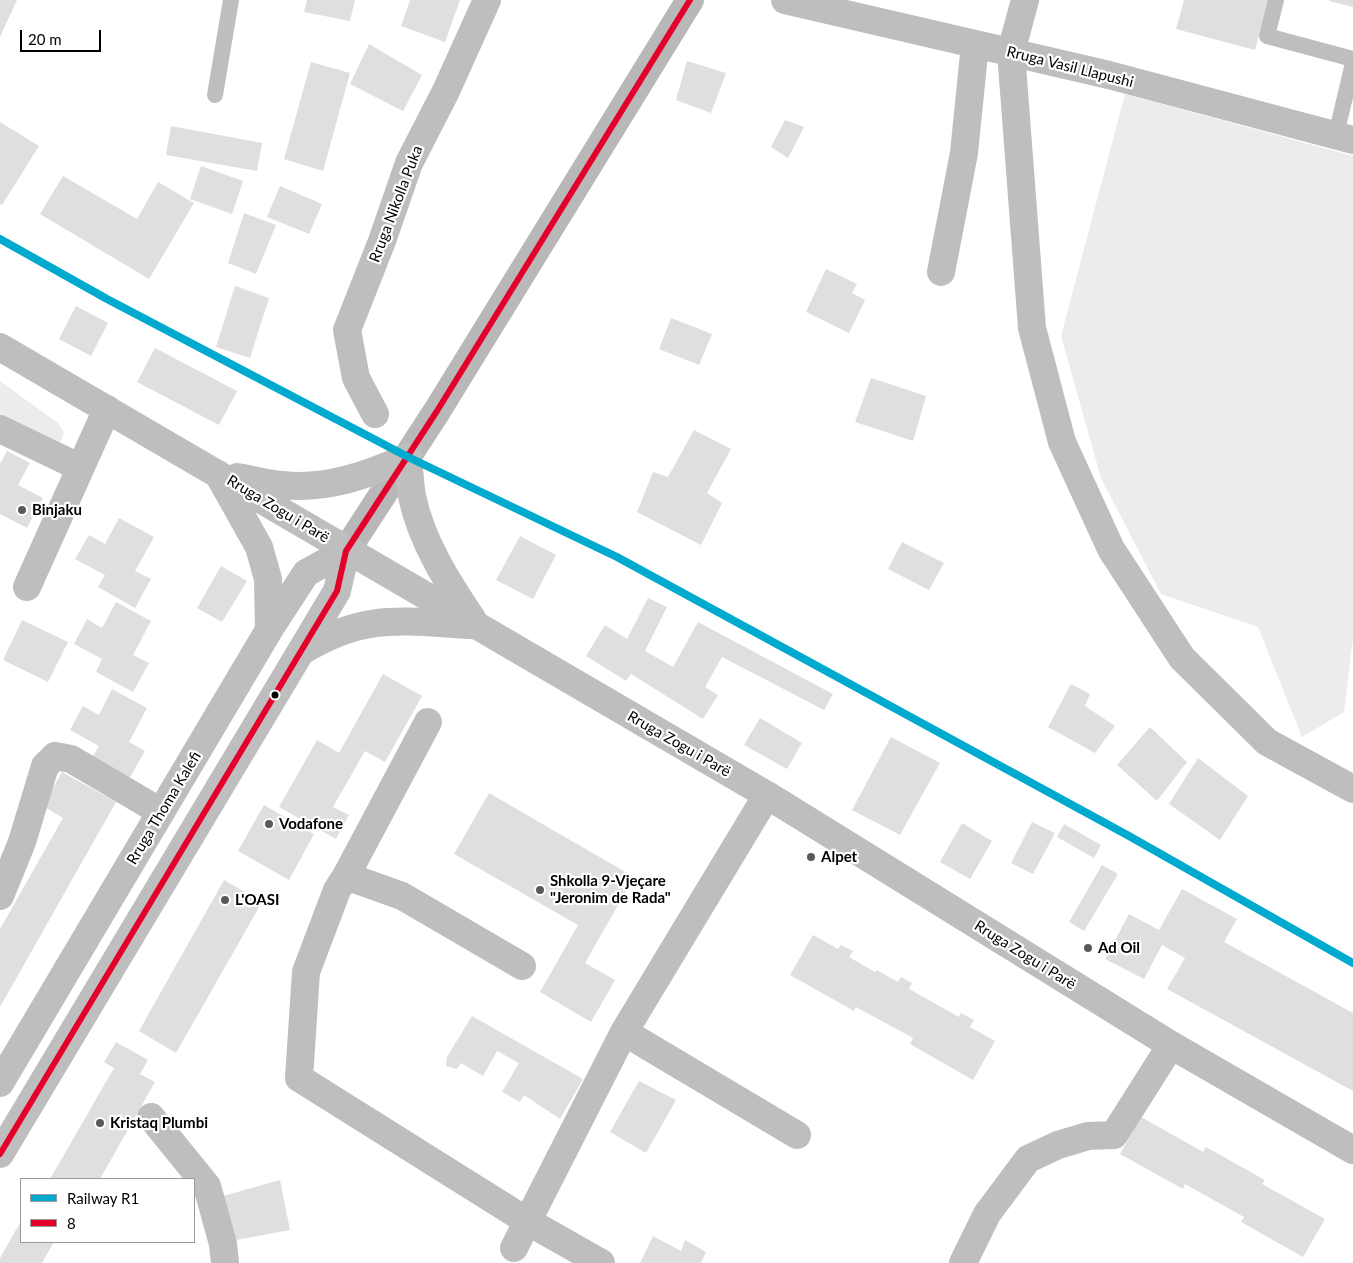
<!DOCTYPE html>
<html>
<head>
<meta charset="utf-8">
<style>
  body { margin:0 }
  #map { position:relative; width:1353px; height:1263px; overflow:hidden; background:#fff; font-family:Lato,sans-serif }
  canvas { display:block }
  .legend { position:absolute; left:20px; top:1178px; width:175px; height:65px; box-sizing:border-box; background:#fff; border:1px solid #999; margin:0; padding:6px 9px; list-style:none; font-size:15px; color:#000 }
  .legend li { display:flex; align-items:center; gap:10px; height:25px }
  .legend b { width:25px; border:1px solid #999 }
  .scale { position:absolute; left:20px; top:30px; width:81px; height:22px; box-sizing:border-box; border:2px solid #000; border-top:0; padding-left:6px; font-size:15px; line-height:18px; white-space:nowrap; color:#000; -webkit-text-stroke:4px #fff; paint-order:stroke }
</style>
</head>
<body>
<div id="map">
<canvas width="1353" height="1263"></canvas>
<ul class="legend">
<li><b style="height:6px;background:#00a9ce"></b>Railway R1</li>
<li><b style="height:6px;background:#e4002b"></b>8</li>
</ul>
<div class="scale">20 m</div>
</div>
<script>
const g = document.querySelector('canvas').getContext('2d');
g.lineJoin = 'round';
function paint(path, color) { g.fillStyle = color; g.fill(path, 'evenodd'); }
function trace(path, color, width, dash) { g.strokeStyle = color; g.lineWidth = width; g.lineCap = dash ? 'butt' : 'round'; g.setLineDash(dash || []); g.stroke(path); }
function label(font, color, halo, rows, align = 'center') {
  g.font = font + ' Lato,sans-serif'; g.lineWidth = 4.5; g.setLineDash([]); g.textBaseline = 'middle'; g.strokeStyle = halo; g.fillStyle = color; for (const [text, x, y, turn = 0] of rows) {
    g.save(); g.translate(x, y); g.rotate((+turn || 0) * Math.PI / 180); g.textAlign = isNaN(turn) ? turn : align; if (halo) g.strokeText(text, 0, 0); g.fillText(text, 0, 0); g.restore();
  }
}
paint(new Path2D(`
  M1125,94L1353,156V638L1344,712L1302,737L1258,627L1161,594L1101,478L1061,336Z
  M0,381L58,423L64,432L61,441L57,444L0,419Z`), '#ececec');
paint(new Path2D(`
  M0,0H17L0,37Z
  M307,0H355L350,21L304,12Z
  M410,0H460L445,42L401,26Z
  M1184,0H1268L1255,50L1176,29Z
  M1329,0H1353V7L1329,1Z
  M369,44L422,75L403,111L350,84Z
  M687,61L726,73L711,113L676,100Z
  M311,62L350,73L323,171L284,159Z
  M785,120L804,127L788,158L771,147Z
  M0,122L39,146L2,205L0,204Z
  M171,126L262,143L257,171L166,155Z
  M201,166L243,181L232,214L190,199Z
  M63,176L137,219L158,182L194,203L149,279L40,214Z
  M280,186L322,204L309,234L267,217Z
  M244,213L276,225L256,274L228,263Z
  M826,269L857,284L852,293L865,300L849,333L806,312Z
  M235,286L269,298L250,358L216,347Z
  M76,306L108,323L91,356L59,339Z
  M671,318L712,334L699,365L659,349Z
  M155,348L237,391L219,425L137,382Z
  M871,378L926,396L913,441L855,422Z
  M694,430L731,449L707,493L722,503L701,545L637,512L653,472L668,477Z
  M7,451L30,463L18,485L43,498L27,528L0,514V464Z
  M119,518L154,537L135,571L151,579L135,608L98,587L105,575L75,559L89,535L105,544Z
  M520,536L556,555L533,599L496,580Z
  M902,542L944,563L929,590L888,569Z
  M221,566L247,581L222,622L197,608Z
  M648,598L667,607L645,651L673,667L698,622L833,694L824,710L722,657L705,687L718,695L703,719L631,674L626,681L586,656L605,625L627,639Z
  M116,602L151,621L133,655L149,663L133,692L96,672L102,659L74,644L87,619L102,628Z
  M22,620L68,642L48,682L3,660Z
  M383,674L422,696L385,762L365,751L333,807L349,815L336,839L279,807L317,740L339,753Z
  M1071,684L1090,694L1085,706L1115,726L1095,753L1048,727Z
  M112,689L147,708L129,742L145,751L129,779L92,758L99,746L70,730L83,706L99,715Z
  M760,718L802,743L787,769L744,745Z
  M1150,727L1187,762L1157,801L1117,765Z
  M891,737L940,763L900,835L852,810Z
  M1198,758L1248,796L1220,840L1169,804Z
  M62,772L116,802L0,1007V929L63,818L43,806Z
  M489,793L634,877L585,963L615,980L591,1022L540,992L578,925L454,854Z
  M264,805L314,834L289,880L238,851Z
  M1032,822L1055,833L1033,874L1011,863Z
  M962,823L992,841L970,879L940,862Z
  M1064,824L1101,845L1094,858L1057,837Z
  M1102,865L1118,874L1084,931L1069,922Z
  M224,880L262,902L176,1053L139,1031Z
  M1182,889L1237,919L1224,942L1353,1013V1091L1167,989L1185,958L1162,945L1144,979L1105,959L1129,914L1159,930Z
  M813,935L838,949L841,945L853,951L849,957L875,972L877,970L898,982L901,977L912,983L909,989L959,1017L961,1013L974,1020L970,1027L995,1041L973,1080L910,1044L913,1038L856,1007L854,1011L790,975Z
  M472,1016L583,1079L560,1119L524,1095L520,1102L502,1092L519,1063L497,1051L483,1076L461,1063L457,1069L446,1066L447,1057Z
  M116,1042L148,1060L140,1074L155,1082L100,1179H50L114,1068L104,1062Z
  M639,1081L676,1100L646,1153L610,1132Z
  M1141,1117L1203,1152L1206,1147L1265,1180L1262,1184L1325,1219L1303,1257L1241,1222L1244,1217L1185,1184L1183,1189L1120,1154Z
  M280,1180L290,1230L236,1240L223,1196Z
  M21,1221V1242H54L42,1263H0V1258Z
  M653,1236L681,1251L685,1240L706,1252L701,1263H640Z`), '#dfdfdf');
trace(new Path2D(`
  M1276,0L1267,36L1353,59
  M215,95L231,0
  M1336,135L1353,63`), '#bebebe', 16);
trace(new Path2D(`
  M785,0L1109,75L1353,140
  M1025,0L1011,52L1032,328L1062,442L1111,549L1182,658L1267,742L1353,789
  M941,272L964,153L975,44
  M375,414L356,378L347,330L382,241L409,163L446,91L487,0
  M0,429L79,467
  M27,587L107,409
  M346,876L428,722
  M0,896L22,842L45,766L55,756L71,759L161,812
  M522,966L402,896L346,876L337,890L306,972L299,1078L527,1221L601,1263
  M624,1032L797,1135
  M151,1117L207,1186L223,1244L225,1263
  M514,1248L624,1032L767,795
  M963,1263L987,1214L1028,1159L1058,1145L1088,1136L1114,1135L1171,1045`), '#bebebe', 28);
trace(new Path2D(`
  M346,551L437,411L690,0`), '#b8b8b8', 28);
trace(new Path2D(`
  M0,347L767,795L1171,1045L1353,1150
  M218,474L259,547L268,579L269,630
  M237,477C251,479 267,484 282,485C326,490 368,475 408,457C409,470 410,483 412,496C421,541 448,583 473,620
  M302,651C365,613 401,621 470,625
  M0,1083L269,630L306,573L346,551
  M0,1154L337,591L346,551`), '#bebebe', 28);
trace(new Path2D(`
  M0,1154L337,591L346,551L437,411L690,0`), '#e4002b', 6);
trace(new Path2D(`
  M0,239L107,299L408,457L617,557L1129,836L1353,963`), '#00a9ce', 8);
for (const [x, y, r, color] of [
  [22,510,5,"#595959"],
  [275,695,4.5,"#000"],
  [269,824,5,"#595959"],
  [811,857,5,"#595959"],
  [540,890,5,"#595959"],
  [225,900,5,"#595959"],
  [1088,948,5,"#595959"],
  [100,1123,5,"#595959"]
]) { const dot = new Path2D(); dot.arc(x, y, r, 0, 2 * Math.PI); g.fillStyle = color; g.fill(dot); trace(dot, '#fff', 2); }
label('15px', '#000', '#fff', [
  ["Rruga Vasil Llapushi",1070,67,14],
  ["Rruga Nikolla Puka",396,204,-69],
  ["Rruga Zogu i Parë",278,509,31],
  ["Rruga Zogu i Parë",679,744,30],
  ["Rruga Thoma Kalefi",164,808,-59],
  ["Rruga Zogu i Parë",1025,955,32]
]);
label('bold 15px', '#000', '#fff', [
  ["Binjaku",32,510],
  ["Vodafone",279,824],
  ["Alpet",821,857],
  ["Shkolla 9-Vjeçare",550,881],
  ["\"Jeronim de Rada\"",550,898],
  ["L'OASI",235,900],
  ["Ad Oil",1098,948],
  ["Kristaq Plumbi",110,1123]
], 'left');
</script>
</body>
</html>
